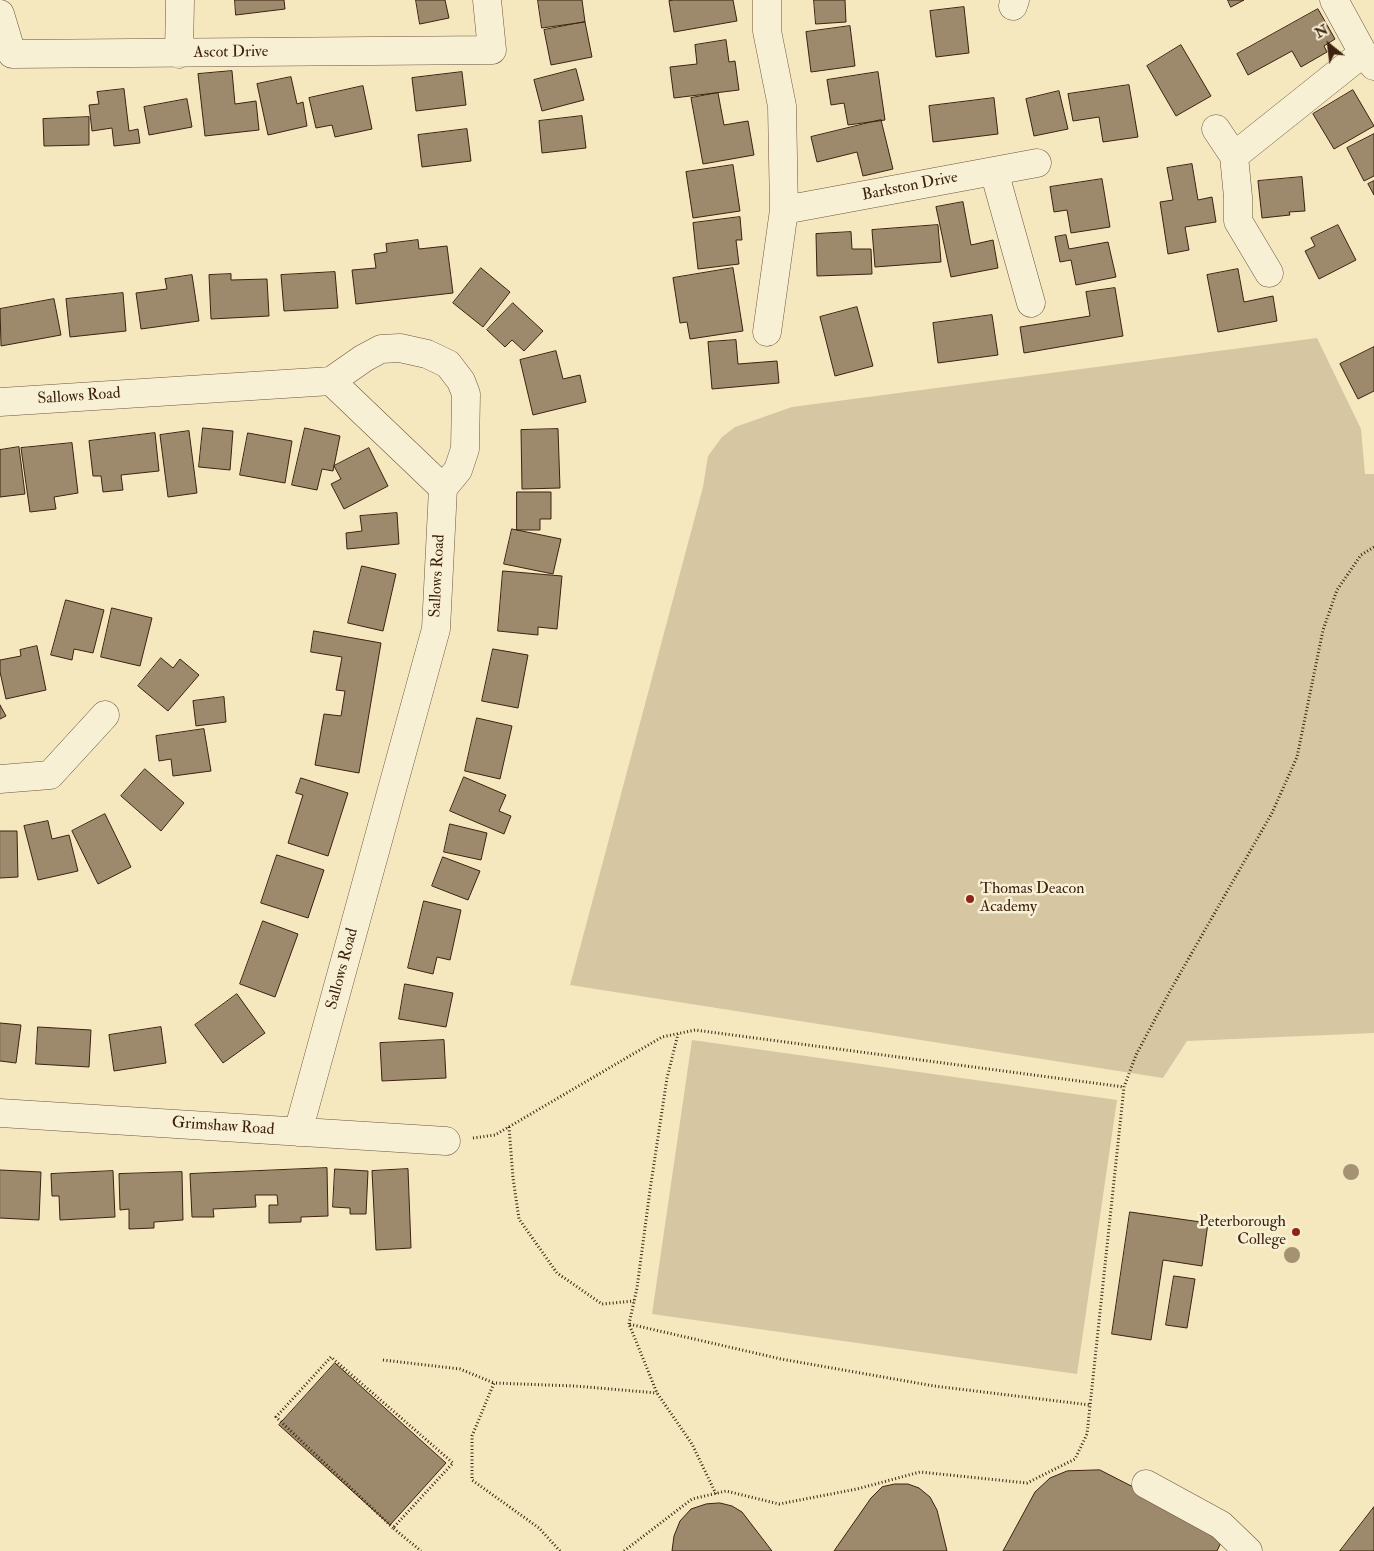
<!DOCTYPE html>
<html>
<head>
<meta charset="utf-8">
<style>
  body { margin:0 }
  #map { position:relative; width:1374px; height:1551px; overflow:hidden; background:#f5e8be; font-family:"IM FELL Double Pica",serif }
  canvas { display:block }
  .north { position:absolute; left:1304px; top:20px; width:50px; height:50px; -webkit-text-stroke:4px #f8f0d5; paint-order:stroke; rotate:331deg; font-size:14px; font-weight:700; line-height:20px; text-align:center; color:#3e2211 }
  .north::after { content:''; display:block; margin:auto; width:18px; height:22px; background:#3e2211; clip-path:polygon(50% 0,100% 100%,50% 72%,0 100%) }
</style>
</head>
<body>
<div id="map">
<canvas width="1374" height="1551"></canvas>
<div class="north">N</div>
</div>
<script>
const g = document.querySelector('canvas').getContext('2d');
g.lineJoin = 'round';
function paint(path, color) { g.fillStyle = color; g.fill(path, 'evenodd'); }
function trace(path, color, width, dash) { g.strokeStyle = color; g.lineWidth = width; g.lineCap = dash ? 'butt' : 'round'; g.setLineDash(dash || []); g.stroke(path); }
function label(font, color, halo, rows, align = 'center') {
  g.font = font + ' "IM FELL Double Pica",serif'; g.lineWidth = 5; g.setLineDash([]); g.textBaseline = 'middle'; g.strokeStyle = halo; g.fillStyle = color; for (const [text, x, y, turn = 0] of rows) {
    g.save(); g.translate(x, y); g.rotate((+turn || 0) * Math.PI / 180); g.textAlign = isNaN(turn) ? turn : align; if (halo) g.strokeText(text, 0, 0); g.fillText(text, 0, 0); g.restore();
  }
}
paint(new Path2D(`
  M1317,338L1361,429L1365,474H1374V1033L1187,1041L1163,1078L570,985L703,487L708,456L722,437L735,427L792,407Z
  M692,1040L1117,1100L1077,1374L652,1314Z`), '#d6c6a1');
const building = new Path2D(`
  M235,0H284L285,9L236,15Z
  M416,0H445L449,18L420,24Z
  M538,0H582L585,22L542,28Z
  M675,0H733L737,21L674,32L669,1Z
  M814,0H845L846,22L816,24Z
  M1228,0H1244L1231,7Z
  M964,7L969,53L936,57L930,11Z
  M1318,9L1335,39L1324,46L1327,52L1301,67L1292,51L1248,75L1237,54Z
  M585,22L592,57L551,65L544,30Z
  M850,26L855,66L811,72L806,32Z
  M726,40L729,62L735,61L739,90L674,98L670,67L697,64L695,45Z
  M1181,45L1211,96L1176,116L1147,66Z
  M576,69L584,100L542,111L534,80Z
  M232,71L235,104L256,101L259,130L205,136L198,74Z
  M462,72L466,105L416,111L412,78Z
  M878,72L885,120L848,125L844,103L831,105L827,80Z
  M291,77L297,104L303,102L307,126L268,135L257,84Z
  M1129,85L1138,137L1103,142L1099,117L1073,121L1068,94Z
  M363,86L372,129L335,137L332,125L316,128L309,98Z
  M124,89L129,131L138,129L140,143L114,146L112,128L92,131L89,105L99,104L97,92Z
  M1353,90L1374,126L1334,149L1313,114Z
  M1059,91L1068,129L1034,136L1026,99Z
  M718,93L724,125L748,121L754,155L703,164L691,98Z
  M994,98L998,134L933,142L929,106Z
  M187,99L192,127L149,135L144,107Z
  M582,116L586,148L542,153L539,121Z
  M89,117V145L44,146L43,119Z
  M881,120L893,169L863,176L857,152L817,162L811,137Z
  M467,129L471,161L422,167L418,135Z
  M1374,134V176L1364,181L1347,148Z
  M1192,164L1198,200L1212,197L1216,222L1185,227L1189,250L1168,254L1160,202L1173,200L1167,168Z
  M733,165L740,211L693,218L686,172Z
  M1302,177L1305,211L1289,212L1290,215L1262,218L1258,181Z
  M1102,179L1110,227L1071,233L1067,210L1054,212L1050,187Z
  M1374,181V195L1368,184Z
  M963,202L971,245L993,240L998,268L951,277L936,207Z
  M740,217L742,240H736L739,264L698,269L693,223Z
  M938,225L941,262L875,267L872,230Z
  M1338,225L1356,260L1319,279L1305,251L1315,246L1311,238Z
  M851,232L852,249H871L872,274L817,276L816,234Z
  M1066,235L1069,249L1108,242L1116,277L1076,285L1071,260L1060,262L1055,237Z
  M418,240L419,249L447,246L453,293L356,304L352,270L376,268L374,254L387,252L386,244Z
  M481,268L510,292L483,327L453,303Z
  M733,268L743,331L690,339L687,322L680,323L673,278Z
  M1238,269L1244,302L1273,296L1277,321L1218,332L1207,275Z
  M335,272L338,308L284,311L281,275Z
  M231,274V280L267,279L269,316L211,319L209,275Z
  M192,275L199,321L141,329L136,293L167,289L165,279Z
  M1115,288L1123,336L1024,353L1020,327L1090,316L1086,292Z
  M123,293L126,331L70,337L66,299Z
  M54,299L61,335L1,346L0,309Z
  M513,303L543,331L524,351L512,340L505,347L487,330Z
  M857,307L873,366L835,376L820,317Z
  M992,315L998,355L938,363L933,323Z
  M736,340L738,364L777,361L779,383L712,389L708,342Z
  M1374,347V391L1358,399L1340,364Z
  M556,351L563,379L580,375L586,402L533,415L520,360Z
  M203,428L233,431L230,470L199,467Z
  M305,428L340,436L333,471L322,469L317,490L292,485Z
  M558,429L560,488L522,489L521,430Z
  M189,431L197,493L168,497L160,435Z
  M155,433L159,471L121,475L123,490L103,492L101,476H93L89,441Z
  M248,433L292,441L285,483L240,475Z
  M72,443L78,493L54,497L56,509L30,512L21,448Z
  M19,447L25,494L0,497V450Z
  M369,448L388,486L344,509L331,484L341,479L334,466Z
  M517,492H551V519H540V530H517Z
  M397,513L399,544L347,549L346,533L362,531L360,516Z
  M512,529L561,539L553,574L504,564Z
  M362,566L396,574L383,631L348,623Z
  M503,571L562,576L557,629L538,627V635L498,631Z
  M66,600L104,610L93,653L74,649L72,660L51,655Z
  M112,608L152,618L140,666L101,657Z
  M314,631L381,643L359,773L315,765L324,714L341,716L345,691L336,690L342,657L311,652Z
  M37,646L46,690L6,699L0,672V660L21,656L20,650Z
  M493,649L528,655L518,708L482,701Z
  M161,658L173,668L180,659L199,675L168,711L138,686Z
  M224,697L226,722L196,726L193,701Z
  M0,705L6,716L0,719Z
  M477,718L512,726L500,779L465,771Z
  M204,729L211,771L173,776L171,759L159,761L156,736Z
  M145,769L184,803L161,831L121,796Z
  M464,777L506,795L499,811L511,816L504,834L450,811Z
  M301,778L348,793L328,856L288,843L303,795L296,793Z
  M105,814L131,867L98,884L72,831Z
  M48,821L52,839L69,835L78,871L38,880L24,826Z
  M450,824L487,833L481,860L444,852Z
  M0,831H17L18,877L0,878Z
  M277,855L324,870L308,918L261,903Z
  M443,857L480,871L468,900L432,886Z
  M424,901L461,910L450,960L437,957L433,974L408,968Z
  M263,921L298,934L275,997L240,984Z
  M405,984L453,993L446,1027L399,1019Z
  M237,994L265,1033L223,1063L195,1025Z
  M0,1023L21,1025L16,1063L0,1061Z
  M38,1027L91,1030L89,1067L36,1064Z
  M161,1027L166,1063L114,1071L109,1035Z
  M444,1040L446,1078L382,1081L380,1043Z
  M327,1168L328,1216L301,1217V1222L269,1223V1205H278L277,1195H255L256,1207L213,1209L214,1217H192L190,1174Z
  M335,1169L368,1171L366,1214H350V1208L333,1207Z
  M408,1169L411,1248L376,1250L372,1171Z
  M0,1170L41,1172L39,1220L0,1218Z
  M113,1171L115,1217L60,1220L59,1196H52L51,1174Z
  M182,1172L183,1220L154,1222V1228L129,1229V1209L120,1210L119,1174Z
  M1130,1212L1208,1223L1202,1266L1163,1260L1151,1340L1112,1334Z
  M1174,1276L1195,1279L1187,1328L1166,1325Z
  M335,1363L446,1463L390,1525L279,1425Z
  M1100,1470L1225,1534L1217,1551H1003L1035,1492L1050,1478L1067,1471Z
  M895,1484H908L919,1488L930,1497L937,1510L947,1551H834L871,1498L882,1487Z
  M720,1503L732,1506L742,1512L772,1551H672L674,1536L680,1521L691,1509L706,1504Z
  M1374,1507V1551H1340Z`);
paint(building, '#9d896b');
trace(building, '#3e2211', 1);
const minor = new Path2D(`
  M767,0V31L782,106L784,210L767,332
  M1334,0L1363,53L1374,66
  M1013,6L1015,0
  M0,14L12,54L492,50L487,0
  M179,54L180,0
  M1216,129L1234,156L1238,197V221L1269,273
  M1234,156L1363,53
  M994,171L1031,303
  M784,210L1037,163
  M331,381L364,358L381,349L400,348L427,354L448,364L461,381L466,394L465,449L458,470L443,488
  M0,402L331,381L443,488L436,629L298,1132
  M0,779L50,775L105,715
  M0,1113L446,1141
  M1146,1484L1221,1525L1248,1551`);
trace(minor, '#6c543c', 29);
trace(new Path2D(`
  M509,1127L513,1178L519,1219L557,1273L602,1304L634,1301
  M473,1138L495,1135L662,1037L695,1030L1124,1087
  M629,1324L637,1288L650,1190L667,1078L678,1034
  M383,1360L460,1369L494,1383
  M716,1494L692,1444L657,1393L629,1324L781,1359L934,1386L1090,1405
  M393,1528L276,1417L331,1357L453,1463L393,1528L421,1551
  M560,1551L539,1528L472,1480V1436L494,1383L575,1386L657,1393
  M624,1551L692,1499L726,1491L779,1504L857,1489L920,1472L1027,1483L1075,1459L1087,1434L1124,1087L1136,1055L1170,991L1272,813L1297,757L1323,630L1337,590L1361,555L1374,547`), '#3e2211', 3, [1, 2.5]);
trace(minor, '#f8f0d5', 28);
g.fillStyle = '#a59273';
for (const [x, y] of [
  [1351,1172],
  [1292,1255]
]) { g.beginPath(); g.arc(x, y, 8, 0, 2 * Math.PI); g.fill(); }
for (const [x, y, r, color] of [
  [970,899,5,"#8f2418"],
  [1296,1232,5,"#8f2418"]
]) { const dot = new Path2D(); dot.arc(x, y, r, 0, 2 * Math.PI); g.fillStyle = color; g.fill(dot); trace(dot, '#f8f0d5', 2); }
label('16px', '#3e2211', '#f8f0d5', [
  ["Ascot Drive",231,53,-1],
  ["Barkston Drive",910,187,-11],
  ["Sallows Road",79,397,-4],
  ["Sallows Road",438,576,-87],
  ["Sallows Road",343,969,-75],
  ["Grimshaw Road",223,1127,4]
]);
label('16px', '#3e2211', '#f8f0d5', [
  ["Thomas Deacon",980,890],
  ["Academy",980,908],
  ["Peterborough",1286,1223,"right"],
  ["College",1286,1241,"right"]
], 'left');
</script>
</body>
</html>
